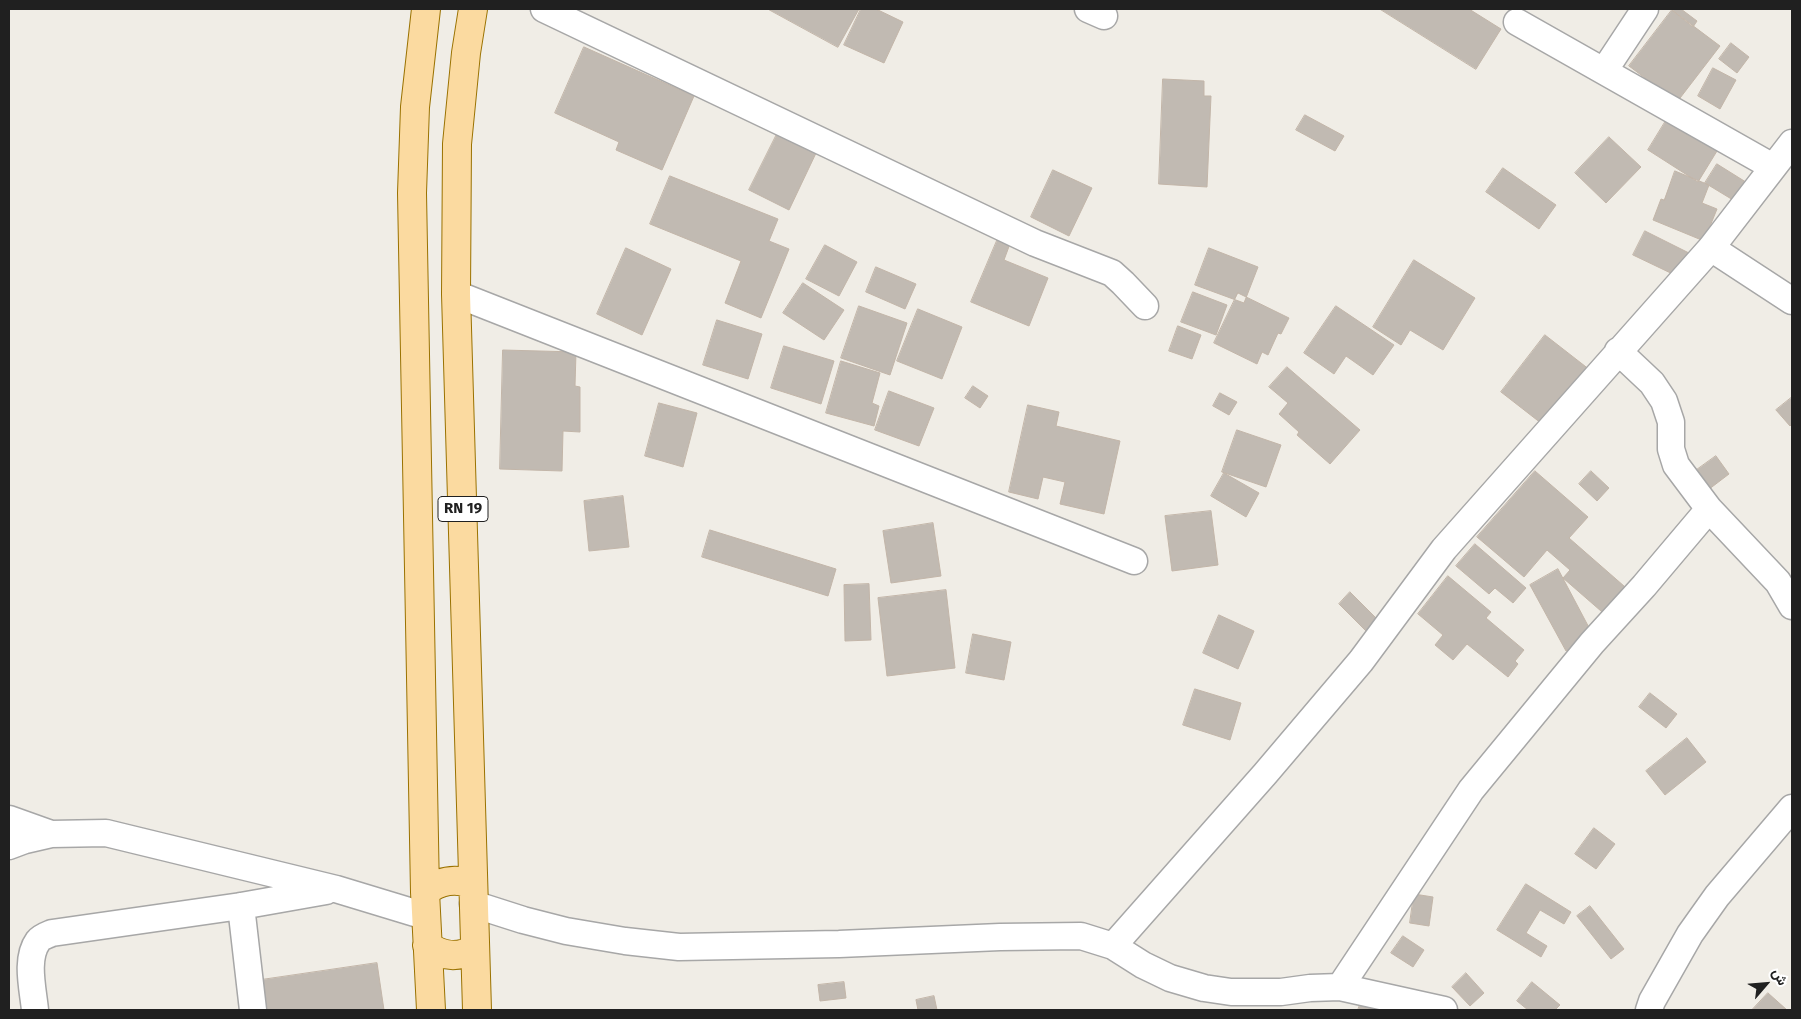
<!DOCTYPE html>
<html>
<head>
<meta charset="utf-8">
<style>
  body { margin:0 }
  #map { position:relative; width:1801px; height:1019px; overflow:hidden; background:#f0ede6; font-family:"Fira Sans",Vazirmatn,sans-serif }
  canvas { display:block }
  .frame { position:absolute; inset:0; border:10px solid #202020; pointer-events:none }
  .north { position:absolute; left:1741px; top:959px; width:50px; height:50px; -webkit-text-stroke:4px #fff; paint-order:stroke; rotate:63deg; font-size:14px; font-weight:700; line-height:20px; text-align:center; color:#202020 }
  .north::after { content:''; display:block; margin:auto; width:18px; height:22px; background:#202020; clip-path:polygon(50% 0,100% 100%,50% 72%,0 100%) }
</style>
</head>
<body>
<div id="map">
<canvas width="1801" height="1019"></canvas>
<div class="frame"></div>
<div class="north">ش</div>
</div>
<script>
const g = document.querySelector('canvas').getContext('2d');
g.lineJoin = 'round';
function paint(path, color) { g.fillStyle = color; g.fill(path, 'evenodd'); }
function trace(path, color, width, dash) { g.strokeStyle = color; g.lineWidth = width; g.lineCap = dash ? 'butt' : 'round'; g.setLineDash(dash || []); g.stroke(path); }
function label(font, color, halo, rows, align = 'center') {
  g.font = font + ' "Fira Sans",sans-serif'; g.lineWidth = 4; g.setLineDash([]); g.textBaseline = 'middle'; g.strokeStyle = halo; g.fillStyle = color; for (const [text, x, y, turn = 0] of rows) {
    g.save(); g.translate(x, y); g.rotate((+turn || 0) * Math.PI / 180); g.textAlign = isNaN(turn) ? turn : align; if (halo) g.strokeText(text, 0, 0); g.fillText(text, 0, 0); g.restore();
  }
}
const building = new Path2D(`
  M768,9H859L838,47Z
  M861,9H876L903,22L884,63L844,45Z
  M1380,9H1469L1501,29L1476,69Z
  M1675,9H1681L1697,21L1693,27L1673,11Z
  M1672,10L1720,46L1677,102L1629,66Z
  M1731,43L1749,57L1737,73L1719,59Z
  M584,47L694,96L662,170L616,150L619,142L555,113Z
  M1713,68L1736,80L1720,109L1698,96Z
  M1163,79L1204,81V96H1211L1207,187L1159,184Z
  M1305,115L1344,136L1335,151L1296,130Z
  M1667,119L1717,151L1698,182L1648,150Z
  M778,132L817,151L789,210L749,190Z
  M1609,137L1641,167L1606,203L1575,173Z
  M1717,164L1749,184L1738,203L1705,183Z
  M1503,168L1556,205L1539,229L1486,192Z
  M1053,170L1092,188L1069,236L1031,217Z
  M1675,171L1709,185L1702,203L1717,209L1704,241L1653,220L1661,199L1664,200Z
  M670,176L778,219L769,241L789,249L761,318L725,303L741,261L650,224Z
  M1645,231L1691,254L1679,277L1633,255Z
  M999,236L1011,241L1004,260L1048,278L1029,326L971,302Z
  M825,245L857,262L839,296L806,279Z
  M626,248L671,269L642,335L597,314Z
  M1209,248L1258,267L1244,303L1195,285Z
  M1414,260L1475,298L1443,350L1410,330L1401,345L1373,327Z
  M876,267L916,284L905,309L866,292Z
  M803,283L844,310L824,340L783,313Z
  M1193,292L1227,305L1216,335L1181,322Z
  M1238,293L1289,318L1281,334L1278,333L1268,355L1262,352L1257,364L1214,343Z
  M859,306L907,323L890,375L841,358Z
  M1336,306L1394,345L1373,375L1346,356L1334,374L1304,353Z
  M918,309L962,327L942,379L897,361Z
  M717,320L762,334L748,379L703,365Z
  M1178,326L1201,335L1192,359L1169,351Z
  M1545,335L1590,370L1546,427L1501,392Z
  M784,346L834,361L821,404L771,388Z
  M503,350L576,352L575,386L580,387V432L563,431L562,471L500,469Z
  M841,361L880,373L872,403L879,406L874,426L826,413Z
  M1287,367L1360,430L1330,464L1297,435L1299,432L1279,414L1288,403L1269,387Z
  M973,386L988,396L980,408L965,398Z
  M889,391L934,408L919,446L875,430Z
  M1220,393L1237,402L1229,415L1213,406Z
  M1791,398L1792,399V424L1790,426L1776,410Z
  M659,403L697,413L683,467L645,456Z
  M1028,405L1059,412L1056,426L1120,441L1104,514L1060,504L1065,482L1043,477L1038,499L1009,492Z
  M1237,430L1281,445L1266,487L1222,472Z
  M1716,456L1729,474L1704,493L1691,474Z
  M1535,471L1588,517L1569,538L1632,593L1609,618L1563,578L1570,570L1547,550L1524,577L1477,537Z
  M1591,471L1609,488L1597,501L1579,484Z
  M1224,473L1259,493L1246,517L1211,496Z
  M623,496L629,547L589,551L584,501Z
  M1211,511L1218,565L1172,571L1165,516Z
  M933,523L941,576L891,583L883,531Z
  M710,530L836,569L828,596L702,557Z
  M1475,544L1526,588L1513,603L1495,588L1489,594L1456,566Z
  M1558,569L1594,637L1566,651L1530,585Z
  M1448,576L1491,612L1486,618L1524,650L1515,661L1518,664L1508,677L1467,644L1453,660L1435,645L1443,635L1418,614Z
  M869,584L871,640L845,641L844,585Z
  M946,590L955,668L887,676L878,598Z
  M1350,592L1379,621L1368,633L1339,604Z
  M1219,615L1254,631L1238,669L1203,653Z
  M973,634L1011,642L1004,680L966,673Z
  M1195,689L1241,703L1230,740L1183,725Z
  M1650,693L1677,714L1666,728L1639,707Z
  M1687,738L1706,762L1665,795L1646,771Z
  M1594,828L1615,844L1596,869L1575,854Z
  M1526,884L1571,912L1564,924L1540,910L1526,933L1547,946L1541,957L1497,930Z
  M1414,894L1433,897L1429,926L1410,923Z
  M1590,906L1624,949L1611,959L1577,916Z
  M1403,936L1424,950L1413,967L1391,953Z
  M377,963L384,1010H265L261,980Z
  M1466,973L1484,993L1470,1006L1452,987Z
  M844,982L846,998L820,1001L818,985Z
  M1532,982L1560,1005L1555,1010H1528L1517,1001Z
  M1768,993L1787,1010H1752Z
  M934,996L937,1010H918L916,1000Z
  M1361,1002L1383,1010H1358Z`);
paint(building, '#c1bab2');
trace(building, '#c2b5a8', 1);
const minor = new Path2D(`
  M544,9L1035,243L1112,273L1123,283L1145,306
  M1088,9L1104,16
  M1517,22L1773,167
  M1604,71L1645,9
  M1711,248L1792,301
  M456,294L1134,561
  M1618,351L1652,383L1664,401L1671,422V449L1676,465L1709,509L1778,582L1792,606
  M9,819L51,834
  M9,846L25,840L51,834L106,833L336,889L425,916
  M473,904L523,920L566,931L625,941L679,947L839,944L1000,937L1081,936L1113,946L1143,965L1170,978L1204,988L1231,992H1281L1310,988L1340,987L1444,1010
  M241,906L253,1010
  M1113,946L1265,774L1361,661L1444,549L1711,248L1792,143
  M1340,987L1471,790L1592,643L1644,586L1709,509
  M35,1010C33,989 25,959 38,941C41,937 47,935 52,933L241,906L326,891
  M1649,1010L1652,1001L1690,934L1717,896L1792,808`);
const primary = new Path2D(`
  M426,9L415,107L412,193L425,892L431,1010
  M473,9L466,53L457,144L456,294L477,1010
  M425,892C440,880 455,878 473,884
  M427,945C442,957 458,958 475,949`);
trace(minor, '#a7a7a7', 29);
trace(primary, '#9a7201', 30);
trace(minor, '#fff', 26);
trace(primary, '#fbdaa0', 28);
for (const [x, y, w] of [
  [463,509,50]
]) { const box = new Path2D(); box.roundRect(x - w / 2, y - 12.5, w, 25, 4); g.fillStyle = '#fff'; g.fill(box); trace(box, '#202020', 1); }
label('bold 15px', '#202020', null, [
  ["RN 19",463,509]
]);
</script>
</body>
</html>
